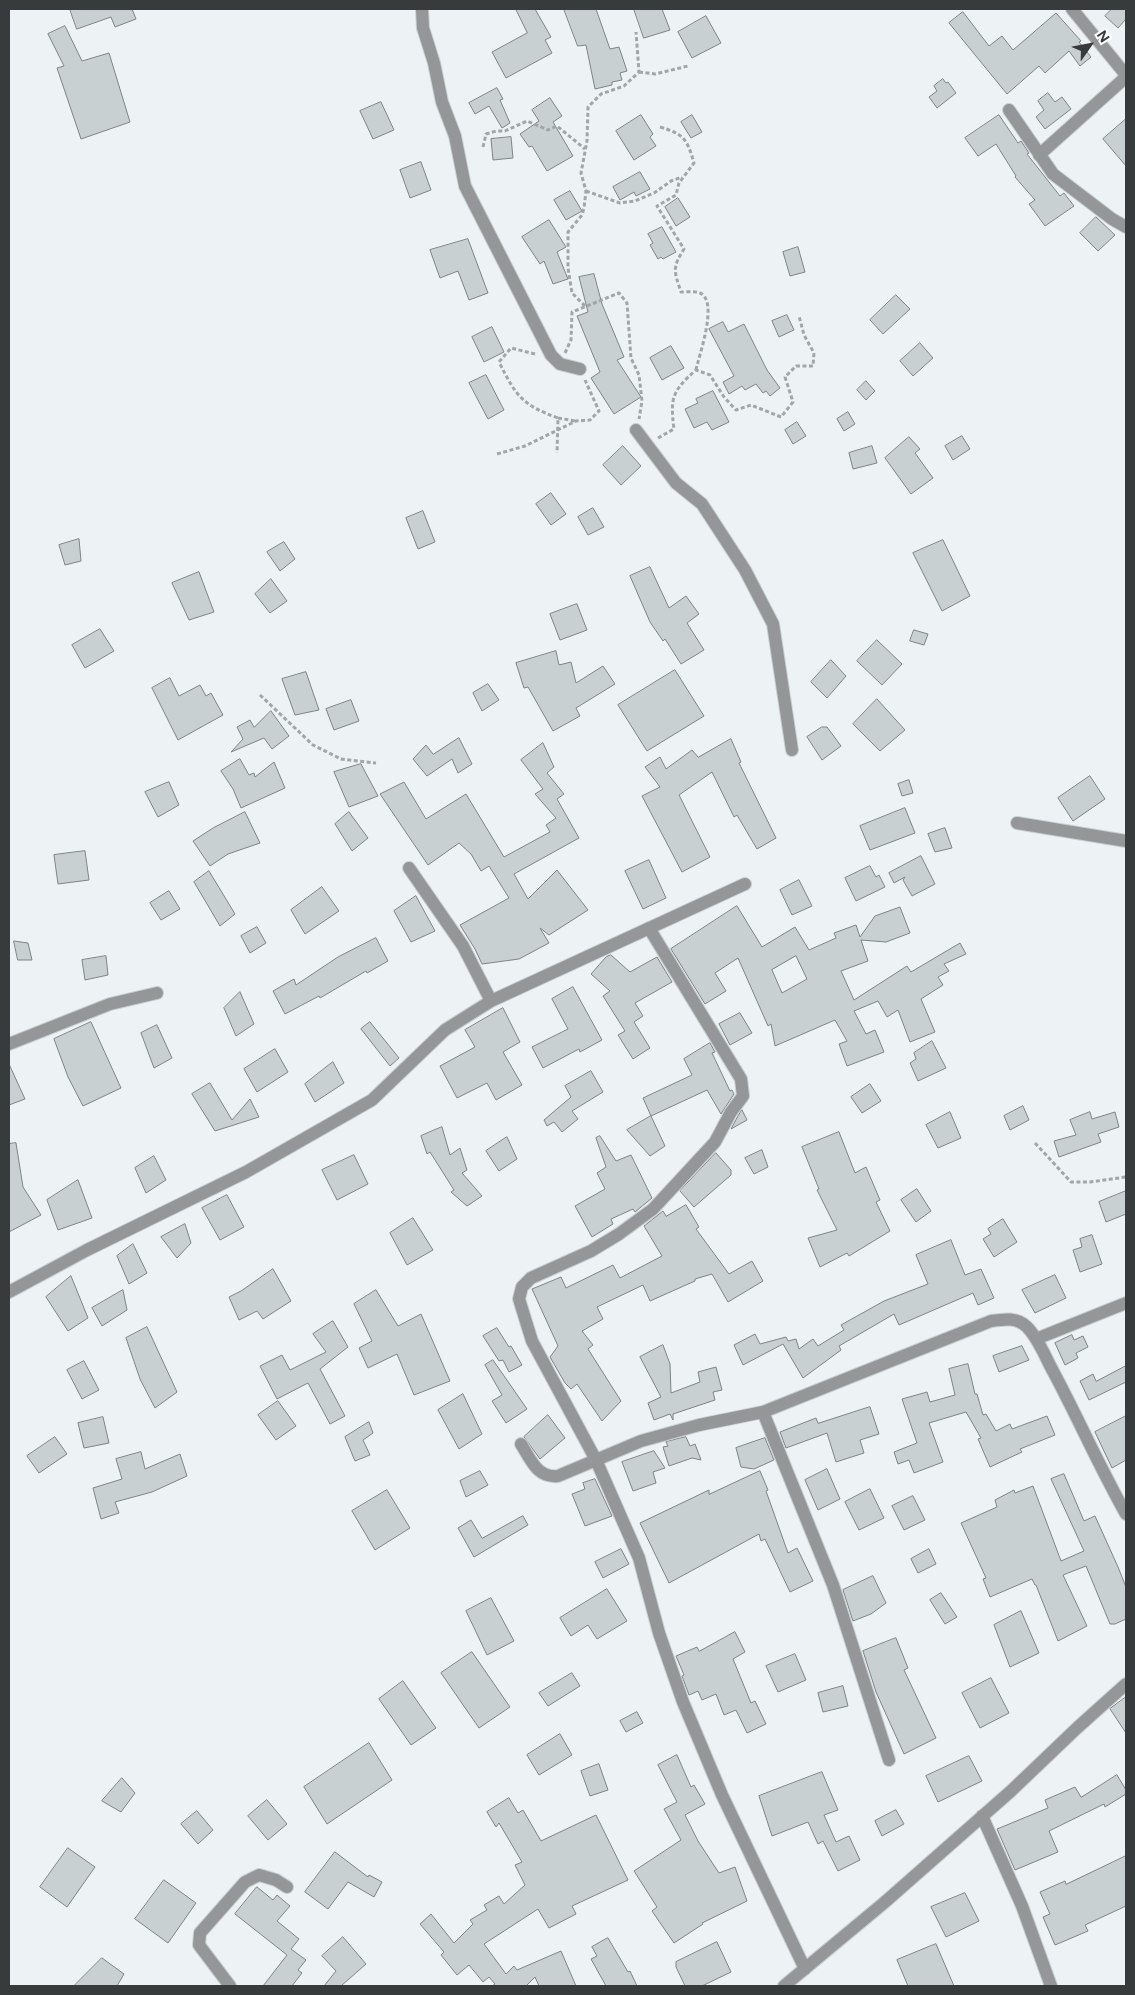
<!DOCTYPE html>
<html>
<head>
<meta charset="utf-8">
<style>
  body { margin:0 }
  #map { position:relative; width:1135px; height:1995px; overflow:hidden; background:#edf3f5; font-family:Figtree,sans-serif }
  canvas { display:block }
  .frame { position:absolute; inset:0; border:10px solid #383b3c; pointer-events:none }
  .north { position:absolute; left:1065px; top:20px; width:50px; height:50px; -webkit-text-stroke:4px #fff; paint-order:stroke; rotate:57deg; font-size:14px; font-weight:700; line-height:20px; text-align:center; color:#383b3c }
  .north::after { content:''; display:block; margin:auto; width:18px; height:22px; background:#383b3c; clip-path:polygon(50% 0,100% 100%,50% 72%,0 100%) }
</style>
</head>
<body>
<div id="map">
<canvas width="1135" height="1995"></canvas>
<div class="frame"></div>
<div class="north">N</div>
</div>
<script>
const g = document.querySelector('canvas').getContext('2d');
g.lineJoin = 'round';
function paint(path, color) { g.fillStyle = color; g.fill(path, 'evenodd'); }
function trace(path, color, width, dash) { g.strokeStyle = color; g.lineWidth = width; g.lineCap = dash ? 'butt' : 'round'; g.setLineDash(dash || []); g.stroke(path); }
const building = new Path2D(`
  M70,9H132L136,19L115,27L111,17L77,29Z
  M516,9H535L551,37L545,40L552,53L506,78L492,52L527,33Z
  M564,9H596L610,49L619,47L627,71L620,73L622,80L612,82V85L595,89L586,45L578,46Z
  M634,9H662L670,30L644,38Z
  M1112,9H1126V19L1118,28L1105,16Z
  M963,12L989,46L1002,36L1013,50L1056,13L1081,41L1079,42L1091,57L1080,66L1069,51L1045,73L1039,66L1007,94L949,23Z
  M706,16L721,43L692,58L678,32Z
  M65,26L82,61L109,53L130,122L81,139L57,68L64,66L48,34Z
  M943,79L946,83L948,82L956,93L937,108L929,97L937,91L934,86Z
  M497,88L503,99L500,100L510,123L502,128L489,106L475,114L469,103Z
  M1048,93L1055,102L1062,97L1071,109L1045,129L1036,117L1044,110L1038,101Z
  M550,98L562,116L553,122L573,156L547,171L532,146L529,147L520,134L539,121L532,110Z
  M381,102L394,130L373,139L360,111Z
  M641,115L653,134L650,137L656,146L634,160L616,131Z
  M692,115L702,132L691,138L681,122Z
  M999,115L1018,143L1021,141L1029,153L1027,154L1060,196L1064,193L1074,206L1045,226L1029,204L1035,200L1015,177L1016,176L996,144L978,156L965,138Z
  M1126,119V166L1103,139Z
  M511,137L513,158L493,160L491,139Z
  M421,162L431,190L410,198L400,170Z
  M640,172L650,189L636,196L634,192L620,200L613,187Z
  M570,191L582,211L566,220L554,200Z
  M678,198L690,217L676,226L665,207Z
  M1096,217L1115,235L1098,251L1080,233Z
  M549,220L566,247L557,252L568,279L553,284L544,261L540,264L522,237Z
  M662,227L676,252L663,259L661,257L658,259L650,245L653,243L648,234Z
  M468,239L488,293L469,300L458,271L440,278L430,250Z
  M798,247L805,272L790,276L783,252Z
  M594,274L602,304L624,357L617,360L641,397L614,414L591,378L600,372L577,316L588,312L579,277Z
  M896,295L910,309L883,334L870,320Z
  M787,315L794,330L779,337L772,321Z
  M723,322L728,332L744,324L767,370L780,388L770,396L766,391L763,393L756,384L745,390L742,386L729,394L723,382L734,376L709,329Z
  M492,327L504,352L484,362L472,337Z
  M920,343L933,358L913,376L900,361Z
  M671,346L684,368L662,380L650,358Z
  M486,375L504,410L488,419L469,383Z
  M866,381L875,391L866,400L857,390Z
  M713,391L729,422L712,430L707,422L694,428L685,409L698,403L696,399Z
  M848,412L855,424L844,431L837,419Z
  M797,422L806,436L793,444L785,430Z
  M962,436L970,449L953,460L945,446Z
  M909,437L920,449L915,453L933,478L911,494L885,458Z
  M623,446L641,466L621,485L603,465Z
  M872,446L877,463L853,469L849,453Z
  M551,493L566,514L551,525L536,504Z
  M593,508L604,527L588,535L578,517Z
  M423,511L435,542L418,549L406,518Z
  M79,539L81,561L65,565L59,545Z
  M943,540L970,596L942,611L913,553Z
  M284,542L295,559L280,571L267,552Z
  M650,567L669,608L686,596L699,614L687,623L704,650L681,664L665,639L663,641L650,622L630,576Z
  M199,572L214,612L189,620L172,583Z
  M271,579L287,601L270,613L255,594Z
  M577,604L587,630L560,640L550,614Z
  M100,629L114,651L85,668L72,645Z
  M914,630L928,634L924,645L910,641Z
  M877,640L902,664L882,685L857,661Z
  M556,651L559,665L571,662L576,683L603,666L615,684L576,708L580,716L553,731L528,687L524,688L516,663Z
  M831,660L846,676L827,698L811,682Z
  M675,670L704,716L647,751L618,705Z
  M306,672L319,710L295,715L282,679Z
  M170,678L179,696L200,685L206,696L211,693L223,715L178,740L152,688Z
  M488,684L499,700L482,711L473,693Z
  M877,699L905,730L880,751L853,724Z
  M351,700L359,721L334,730L326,709Z
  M271,711L289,736L272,749L264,738L231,752L243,739L237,727L250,720L254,727Z
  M822,727H827L841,746L822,760L807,737Z
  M459,738L472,764L458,773L452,759L427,776L413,759L426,745L433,754Z
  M731,739L741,762L739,763L776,838L757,849L737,815L734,817L712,772L679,795L710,857L682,872L642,796L660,787L645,767L660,757L666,769L692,750L698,757Z
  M543,743L554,767L547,773L564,794L557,799L579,838L514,874L528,899L557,870L588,910L549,935L540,928L549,943L519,959L482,964L475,949L460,925L509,898L489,866L481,871L471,854L459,843L428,865L380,794L404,782L426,819L466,794L504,857L550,832L546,825L556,818L535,794L543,789L521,760Z
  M240,759L249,775L254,773L255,777L274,762L285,788L241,808L233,789L221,771Z
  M361,764L378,796L349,807L334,772Z
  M1090,776L1105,799L1073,821L1058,798Z
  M909,780L913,793L902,796L898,784Z
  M169,782L179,805L158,817L145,792Z
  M905,808L915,833L870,850L860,826Z
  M245,812L260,843L228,854L210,866L193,841L213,828Z
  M349,812L368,838L352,851L335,824Z
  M945,828L952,848L935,852L928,834Z
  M85,851L89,880L58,884L54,855Z
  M921,856L935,884L912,896L903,880L905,877L894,883L889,873Z
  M649,860L666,898L643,909L625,871Z
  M870,866L876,877L879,875L885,887L856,901L845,878Z
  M209,871L235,914L220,926L194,882Z
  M799,880L812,906L792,915L780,890Z
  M322,887L339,911L305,934L291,910Z
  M169,891L180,909L161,920L150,903Z
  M416,896L435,931L411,942L394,911Z
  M737,906L762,947L795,927L809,950L836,938L834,933L856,925L860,937L875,916L900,907L910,933L886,942L861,940L868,961L841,971L854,1000L907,966L911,972L960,943L966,954L944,964L949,971L938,977L943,985L921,999L935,1032L910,1042L898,1010L887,1017L878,1001L854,1011L866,1034L875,1030L884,1052L847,1066L839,1044L847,1041L835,1020L775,1046L771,1024L768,1026L738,958L715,973L726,991L705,1004L671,949ZM796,956L807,979L782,993L772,970Z
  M257,927L266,943L250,953L241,936Z
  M376,938L388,961L367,973L366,971L320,998L319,996L285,1014L273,991L294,979L296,985L338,957Z
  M14,941L28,943L32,960H18Z
  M611,955L630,972L657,957L672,982L635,1003L643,1016L634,1022L650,1048L633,1059L618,1035L625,1031L603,996L610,991L591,974L606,957Z
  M106,956L108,975L85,980L82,960Z
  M573,987L602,1040L580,1052L579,1049L543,1068L532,1047L568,1029L552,999Z
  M240,992L254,1024L236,1036L224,1008Z
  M503,1008L520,1042L503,1052L522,1085L496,1100L487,1083L457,1098L440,1066L475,1047L465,1030Z
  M740,1013L752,1033L730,1045L719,1024Z
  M91,1022L121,1088L83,1106L68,1077L54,1039Z
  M370,1022L399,1058L390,1066L361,1029Z
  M157,1025L172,1058L154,1068L141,1033Z
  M932,1041L946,1068L918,1081L910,1063L916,1059L914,1053Z
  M710,1043L715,1052L712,1053L730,1091L732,1090L734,1094L721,1114L707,1090L651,1116L643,1098L692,1075L684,1059Z
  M275,1049L288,1072L257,1092L244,1069Z
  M333,1062L344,1083L315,1102L305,1084Z
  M9,1064L25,1099L9,1105Z
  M591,1071L603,1092L572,1111L578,1119L562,1132L554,1122L547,1126L544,1120L571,1097L565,1086Z
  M210,1083L232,1120L250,1099L259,1117L215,1131L192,1094Z
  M870,1084L881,1101L862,1113L851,1097Z
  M1023,1106L1029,1120L1010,1130L1004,1116Z
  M742,1110L747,1120L731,1129L738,1116Z
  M950,1112L961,1138L938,1148L926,1125Z
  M1090,1112L1092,1119L1115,1112L1119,1127L1098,1134L1101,1142L1059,1157L1054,1141L1076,1135L1070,1120Z
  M651,1116L665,1146L650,1156L627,1130Z
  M442,1127L450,1155L460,1148L467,1170L462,1173L482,1196L467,1206L451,1192L454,1190L430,1152L427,1154L421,1136Z
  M839,1132L855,1173L866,1167L880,1200L876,1202L890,1231L849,1256L847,1253L820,1267L808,1238L837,1230L817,1190L819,1189L802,1147Z
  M600,1136L616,1161L631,1155L652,1198L635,1212L633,1209L611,1219L613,1224L592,1237L575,1206L605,1189L597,1173L606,1167L596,1138Z
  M507,1137L517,1159L499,1171L486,1151Z
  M16,1143L23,1187L41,1215L9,1232V1144Z
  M762,1150L768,1167L754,1174L745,1158Z
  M716,1153L731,1170V1175L694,1207L680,1191Z
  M354,1155L368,1184L337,1200L322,1170Z
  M154,1156L166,1180L146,1193L135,1168Z
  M78,1180L92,1218L58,1230L47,1200Z
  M917,1189L931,1211L916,1222L901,1200Z
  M1126,1191V1214L1106,1222L1099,1202Z
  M227,1195L244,1227L220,1240L202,1208Z
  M686,1205L699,1227L696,1229L729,1274L752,1261L763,1281L728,1302L712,1274L695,1279V1281L650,1301L643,1285L597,1307L603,1319L582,1331L593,1345L588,1349L621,1401L602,1421L577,1384L571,1389L565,1383L550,1357L558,1346L532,1289L561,1277L566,1288L613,1265L620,1278L662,1256L644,1226L663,1211L666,1216Z
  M413,1218L433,1250L407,1265L390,1233Z
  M1003,1219L1017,1242L994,1257L983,1239L991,1234L988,1229Z
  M185,1224L191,1243L177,1258L161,1237Z
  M1092,1235L1102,1264L1080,1272L1073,1250L1082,1247L1080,1239Z
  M951,1240L965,1275L981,1269L994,1298L978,1305L973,1293L899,1325L894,1314L839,1346L841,1350L803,1378L783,1344L743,1365L734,1345L755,1334L760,1344L786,1337L788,1341L796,1339L799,1349L813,1339L818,1346L844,1330L841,1325L884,1301L928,1284L916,1255Z
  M133,1244L147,1273L129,1284L117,1256Z
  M273,1269L291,1301L263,1319L257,1311L239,1320L229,1297L241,1291Z
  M1055,1275L1066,1298L1035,1313L1022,1290Z
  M71,1276L88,1318L68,1331L46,1297Z
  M123,1290L127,1310L102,1326L92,1308Z
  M376,1290L398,1326L421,1314L450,1381L414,1395L397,1354L368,1368L359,1348L372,1341L354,1304Z
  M333,1321L348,1347L320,1369L345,1416L330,1424L308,1383L277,1399L260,1366L282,1355L290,1370L326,1352L313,1334Z
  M147,1327L177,1392L155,1408L140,1379L126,1338Z
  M497,1328L509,1347L511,1346L522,1365L509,1372L503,1360L499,1361L483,1336Z
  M1072,1335L1074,1340L1083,1336L1088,1347L1076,1353L1078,1358L1065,1365L1055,1343Z
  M663,1345L670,1364L671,1393L700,1382L698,1372L716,1367L722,1390L713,1392L715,1400L673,1414V1420L670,1414L654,1420L648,1403L661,1397L640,1357Z
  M1022,1346L1029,1360L999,1372L993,1356Z
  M493,1360L527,1409L506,1423L492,1401L502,1395L485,1365Z
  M84,1361L99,1390L82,1399L67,1370Z
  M968,1364L975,1394H977L983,1415L986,1414L996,1431L1010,1424L1012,1429L1047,1416L1055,1435L1020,1449L1022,1452L990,1467L978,1439L981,1438L966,1412L929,1423L943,1462L914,1473L909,1460L898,1464L894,1452L917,1443L902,1399L927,1392L930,1402L955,1395L949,1369Z
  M1126,1366V1382L1089,1400L1080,1381L1093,1374L1096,1381Z
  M463,1394L482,1434L459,1449L438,1410Z
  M278,1401L296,1426L276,1440L258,1415Z
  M870,1407L879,1434L860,1440L864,1453L836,1462L827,1433L786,1448L780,1432L816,1418L818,1423Z
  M548,1415L565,1438L540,1459L524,1437Z
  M1126,1416V1460L1112,1468L1095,1432Z
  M103,1417L109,1443L84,1448L78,1423Z
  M369,1422L373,1433L363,1440L370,1455L355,1461L345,1437Z
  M55,1437L67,1454L39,1473L27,1456Z
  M686,1437L690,1446L695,1444L701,1460L692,1458L669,1466L663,1447L668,1446L666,1442Z
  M765,1438L774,1460L754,1469L741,1467L736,1448Z
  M654,1451L665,1468L653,1472L656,1483L633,1491L622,1462Z
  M141,1452L145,1469L180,1454L187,1476L152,1492L115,1502L119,1513L101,1519L93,1488L122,1479L116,1459Z
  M827,1469L840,1499L818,1510L805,1480Z
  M480,1471L488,1485L466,1497L460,1481Z
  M760,1471L768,1490L766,1491L788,1553L797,1548L813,1581L790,1592L765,1539L761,1541L759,1534L669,1583L640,1523L709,1490V1494Z
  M1064,1474L1084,1521L1095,1516L1118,1567L1126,1587V1619L1115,1624H1110L1086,1566L1063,1575L1087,1626L1058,1641L1036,1585H1035L1032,1579L990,1597L983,1579L986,1578L961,1523L997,1507L995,1500L1014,1490L1015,1493L1033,1486L1061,1561L1084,1551L1051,1479Z
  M595,1479L612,1516L585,1526L572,1494L585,1489L583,1483Z
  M870,1489L884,1518L859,1530L845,1502Z
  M387,1490L410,1528L375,1550L352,1511Z
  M913,1496L925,1520L904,1530L892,1506Z
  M523,1516L528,1525L474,1557L458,1528L471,1520L482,1538Z
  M621,1549L629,1564L603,1578L595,1562Z
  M929,1549L936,1564L918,1573L911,1559Z
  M873,1576L886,1603L871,1614L853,1621L843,1590Z
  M607,1589L627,1621L597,1639L588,1625L571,1636L560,1618Z
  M941,1593L957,1617L945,1624L930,1600Z
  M491,1598L514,1641L487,1655L466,1611Z
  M1021,1611L1039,1653L1010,1667L994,1625Z
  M735,1632L745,1652L733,1659L751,1703L755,1701L766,1724L747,1733L736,1710L724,1715L716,1694L702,1700L698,1691L689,1695L682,1676L684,1675L676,1656L697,1647L699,1651Z
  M896,1638L908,1668L904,1670L936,1738L904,1754L876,1692L863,1651Z
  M472,1652L510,1707L479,1728L441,1673Z
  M795,1654L806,1680L778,1692L766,1666Z
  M572,1673L580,1686L548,1706L539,1693Z
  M991,1678L1009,1713L980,1728L962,1693Z
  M403,1681L436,1728L411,1745L379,1699Z
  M843,1686L848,1706L823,1712L818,1693Z
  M1126,1697V1733L1110,1709Z
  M637,1712L643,1723L626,1732L620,1721Z
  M560,1734L572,1755L539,1775L527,1755Z
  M369,1743L392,1780L327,1824L304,1787Z
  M677,1755L691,1787L694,1785L705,1804L685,1815L698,1841L719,1873L735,1867L747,1901L702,1923L703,1924L674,1943L652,1911L657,1907L634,1871L681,1840L664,1809L677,1802L658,1765Z
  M969,1756L982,1781L938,1802L926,1776Z
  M599,1764L608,1790L590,1796L581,1771Z
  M822,1772L838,1810L824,1815L836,1842L849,1836L860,1860L838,1871L823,1841L818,1844L808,1822L772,1836L759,1796Z
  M1117,1775L1126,1790V1794L1105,1807L1104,1804L1049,1831L1058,1852L1015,1870L997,1829L1048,1808L1045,1800L1075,1787L1081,1797Z
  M122,1778L135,1793L121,1812L102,1801Z
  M509,1798L518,1813L523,1810L541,1841L596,1815L628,1880L572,1906L576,1914L549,1928L538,1909L484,1944L506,1974L514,1966L517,1970L561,1951L576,1986H539L535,1977L526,1986H492L495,1984L489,1977L483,1982L469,1965L457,1975L441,1955L444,1952L420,1924L431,1914L454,1943L473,1924L470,1920L487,1910L484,1905L499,1896L504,1904L525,1885L515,1865L522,1862L499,1823L496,1827L487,1812Z
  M267,1800L287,1824L268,1840L248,1816Z
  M896,1810L904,1824L882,1836L875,1821Z
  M197,1811L213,1830L198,1844L181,1824Z
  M68,1848L95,1867L67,1907L40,1887Z
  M335,1852L368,1877L369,1875L382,1882L374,1897L348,1882L328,1909L305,1892Z
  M1126,1856V1906L1085,1925L1088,1931L1055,1945L1043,1917L1050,1914L1040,1892L1065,1881L1066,1884Z
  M164,1880L196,1903L168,1943L135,1919Z
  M257,1887L273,1900L277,1895L290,1906L277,1921L299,1939L291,1949L306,1960L298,1970L302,1973L292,1986H263L287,1955L235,1914Z
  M965,1893L979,1921L946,1937L931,1907Z
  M343,1937L366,1964L341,1986H324L336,1971L322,1956Z
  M608,1938L628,1972L630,1971L637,1986H606L591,1959L597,1956L592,1947Z
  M717,1942L731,1972L702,1986H685L676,1967V1962Z
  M936,1944L954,1986H908L897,1960Z
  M102,1958L124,1974L117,1986H74Z`);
paint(building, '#c9d0d1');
trace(building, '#7e8485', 1);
const minor = new Path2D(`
  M422,9L423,28L434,63L442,102L455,136L465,186L551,355L560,364L580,369
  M1072,9L1126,75
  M1009,110L1053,174L1112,219L1126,227
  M1039,155L1126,77
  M636,430L676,483L702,504L745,570L773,624L792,750
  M1017,823L1126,841
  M409,868L463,946L491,1001
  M649,928L741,1079L743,1096L731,1112L715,1142L653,1209L619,1234L591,1251L531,1278L522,1287L519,1299L532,1341L596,1460L639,1558L659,1633L683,1702L722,1795L805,1969
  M9,1044L110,1004L157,993
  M9,1292L87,1250L246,1172L372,1100L445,1030L491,1001L745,884
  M1036,1339L1126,1303
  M763,1412L833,1585L889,1760
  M521,1444C531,1460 537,1478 558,1476L641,1441L699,1425L763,1412L991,1321C1004,1319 1017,1317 1027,1327C1039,1339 1046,1359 1054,1373C1079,1420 1100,1468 1126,1514
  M982,1816L1022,1906L1051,1986
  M230,1986L199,1945L200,1933L245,1882L259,1875L276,1880L287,1887
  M784,1986L885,1902L1011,1791L1077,1728L1126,1684`);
trace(minor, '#c9ced0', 14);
trace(new Path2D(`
  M639,72L655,74L688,66
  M660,127C684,134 687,139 694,163L679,183L676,195L657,206L684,249C672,268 674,271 681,292C686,292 696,291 700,293C719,301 699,355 696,370
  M483,147L486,134L496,131H505L527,121L548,130L557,126L585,149
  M586,191L620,203L635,201L654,193L671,181L682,177
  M585,306L572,293L568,268V232L582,215L584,208L586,191L581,173L587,141L588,107L601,94L624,86L639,72L636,32
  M565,353L571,340L572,312L619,293L627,303L631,358L639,375L642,401L639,419
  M535,354L511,348L499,362C516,396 522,405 558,418L557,453
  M558,418L575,421
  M658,438L674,429C670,398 672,391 696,370L710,375L724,397L736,410L751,405L781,417L793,402L785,377L796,366H813L814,353L804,335L799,316
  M497,454L525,446L576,421L590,420L599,411L585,380
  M260,695L313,745L341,759L376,763
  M1035,1143L1071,1182H1090L1126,1177`), '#a1a6a8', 3, [4, 2.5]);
trace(minor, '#949698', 12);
</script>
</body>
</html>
